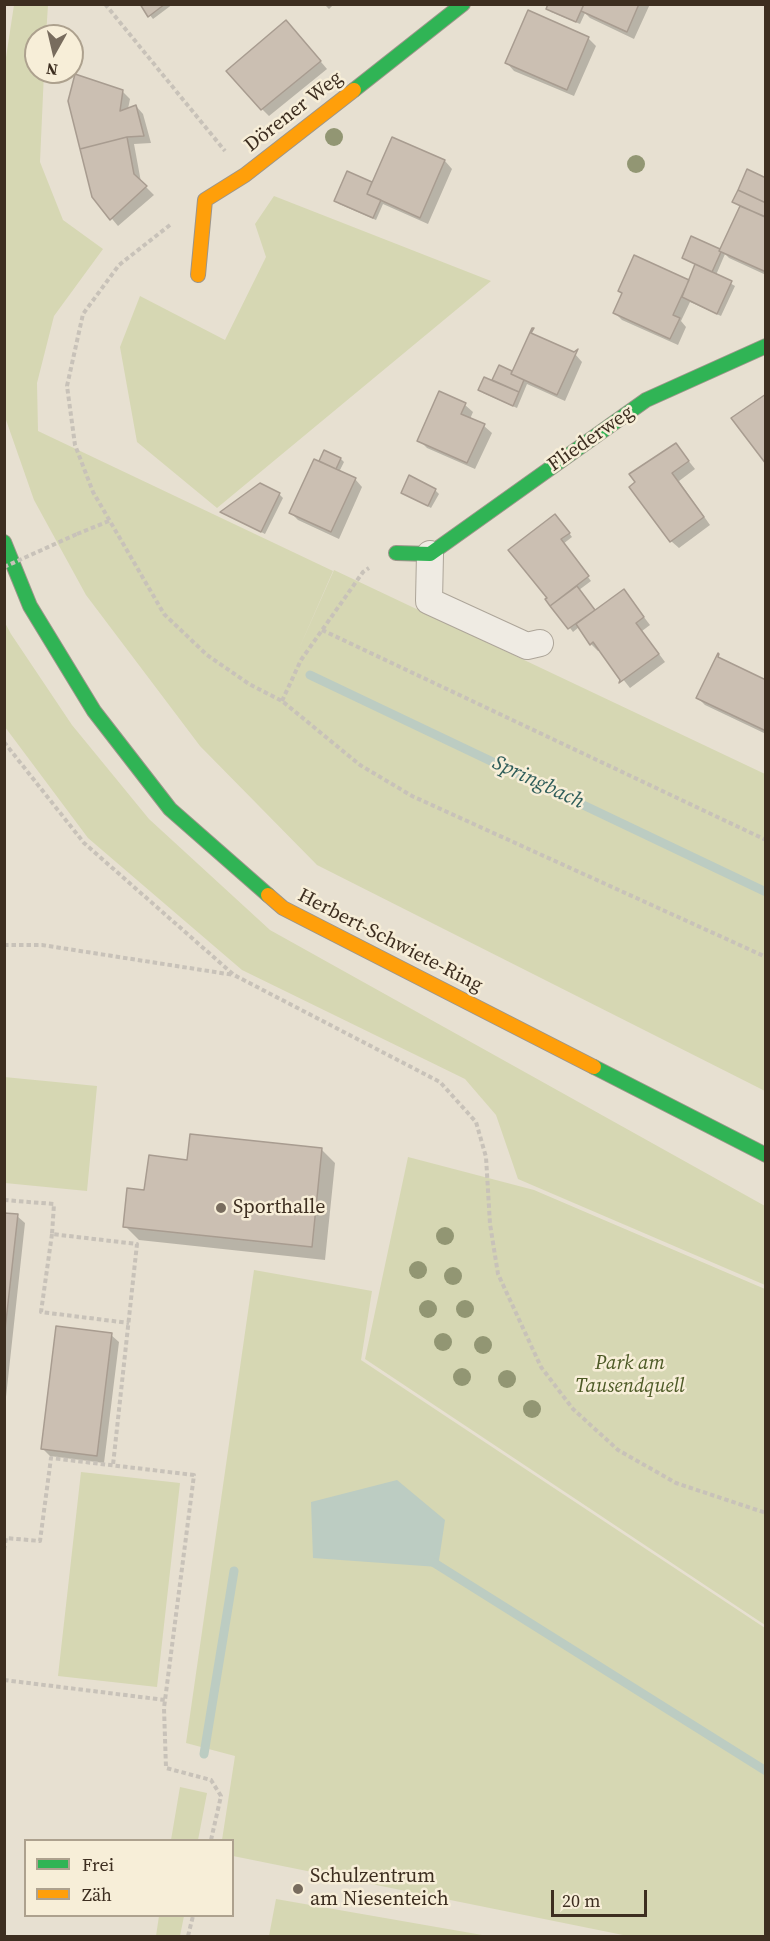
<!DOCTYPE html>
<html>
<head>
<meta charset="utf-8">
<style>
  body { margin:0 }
  #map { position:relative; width:770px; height:1941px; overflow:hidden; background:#e7e0d1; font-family:"Source Serif 4",serif }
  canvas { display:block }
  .frame { position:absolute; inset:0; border:6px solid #3d2e20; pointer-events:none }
  .legend { position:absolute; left:24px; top:1839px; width:210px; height:78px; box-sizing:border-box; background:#f7eed8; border:2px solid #ada18e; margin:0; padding:8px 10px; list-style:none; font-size:18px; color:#3d2e20 }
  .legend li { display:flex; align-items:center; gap:12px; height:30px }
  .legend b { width:30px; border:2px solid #ada18e }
  .north { position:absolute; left:24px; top:24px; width:60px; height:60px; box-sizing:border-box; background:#f7eed8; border:2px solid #ada18e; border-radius:50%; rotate:188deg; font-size:16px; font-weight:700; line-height:24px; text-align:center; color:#3d2e20 }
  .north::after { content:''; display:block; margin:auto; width:21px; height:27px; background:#786c5e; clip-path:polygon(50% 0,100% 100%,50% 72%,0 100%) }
  .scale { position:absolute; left:551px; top:1890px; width:96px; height:27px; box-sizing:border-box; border:3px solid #3d2e20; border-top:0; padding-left:8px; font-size:18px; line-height:21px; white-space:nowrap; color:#3d2e20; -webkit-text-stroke:4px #f7eed8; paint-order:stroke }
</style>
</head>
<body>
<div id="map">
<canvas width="770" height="1941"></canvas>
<div class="frame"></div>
<ul class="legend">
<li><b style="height:8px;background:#30b455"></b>Frei</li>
<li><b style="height:8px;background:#ff9f0a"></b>Zäh</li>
</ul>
<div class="north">N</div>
<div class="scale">20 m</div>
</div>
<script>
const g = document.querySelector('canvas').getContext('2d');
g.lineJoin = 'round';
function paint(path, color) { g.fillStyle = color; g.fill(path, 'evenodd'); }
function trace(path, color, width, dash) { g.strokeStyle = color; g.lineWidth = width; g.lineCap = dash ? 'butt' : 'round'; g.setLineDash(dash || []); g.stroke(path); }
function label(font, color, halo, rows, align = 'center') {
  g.font = font + ' "Source Serif 4",serif'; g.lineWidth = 5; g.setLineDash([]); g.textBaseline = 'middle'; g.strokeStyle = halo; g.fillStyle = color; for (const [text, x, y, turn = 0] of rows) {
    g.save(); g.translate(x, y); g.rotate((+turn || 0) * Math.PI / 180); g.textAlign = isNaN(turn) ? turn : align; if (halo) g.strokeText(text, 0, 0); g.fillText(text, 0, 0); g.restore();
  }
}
paint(new Path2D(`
  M14,5H48L46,36H36V72H44L40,162L63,220L103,249L54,316L37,383L38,431L333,571L298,651L334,570L765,774V1091L317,865L200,746L86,595L34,500L5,417V64Z
  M274,196L491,281L217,508L137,442L120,347L140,296L225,340L266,257L255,224Z
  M4,621L11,634L72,725L149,819L270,930L765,1206V1285L518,1179L496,1115L465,1079L242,970L88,838L5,727Z
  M4,1077L97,1086L87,1191L5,1183Z
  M408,1157L534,1190L765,1289V1625L365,1359Z
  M254,1270L372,1291L361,1360L765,1628V1936H628L233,1856L232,1840H222L235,1756L186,1743Z
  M81,1472L180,1483L157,1687L58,1676Z
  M180,1787L207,1793L198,1840H171Z
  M276,1899L488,1936H269Z
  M159,1916H184L180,1936H156Z`), '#d6d7b3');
paint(new Path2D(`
  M397,1480L445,1520L438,1567L313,1558L311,1502Z`), '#bcccc2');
paint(new Path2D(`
  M141,4H173L153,19Z
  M324,4H334L329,9Z
  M550,4H650L634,39L590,18L585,13L580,24L551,12L548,8Z
  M529,12L589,39L596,46L574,96L514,71L507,63Z
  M293,29L327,69L269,116L262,109Z
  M122,91L130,99L128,109L136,106L143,114L151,143L134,144L141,182L154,195L118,226L93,196Z
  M393,139L445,161L452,169L428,224L383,204L376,220L339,204L336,200L348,173L373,184Z
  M766,179V212L761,223L766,220V275L729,258L725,254L716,275L735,286L721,316L690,302L681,321L686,327L678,345L622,320L615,313L690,282L696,265L684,257L692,238L721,251L741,207L734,202Z
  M575,354L582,362L565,401L527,384L517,408L483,393L480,390L493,382L499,367L513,374Z
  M465,405L473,412L470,419L484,426L492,433L475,469L427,448L419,440Z
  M676,445L695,469L679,481L710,525L679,548L671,541L637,483Z
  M341,459L344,462L339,472L355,479L362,487L339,539L298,520L291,513L326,466L321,461Z
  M435,490L439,494L431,508L403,492Z
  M279,494L283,498L265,534L222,512Z
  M559,519L572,537L563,544L591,581L579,590L596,612L624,591L650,625L642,631L665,662L630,688L600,650L598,651L591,644L579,627L573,632L548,599Z
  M766,682V734L705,705L698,698Z
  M321,1149L335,1163L325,1260L139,1240L125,1226L146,1192L188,1161Z
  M4,1214L17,1216L25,1223L6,1397L4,1396Z
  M111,1335L119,1342L104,1463L50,1456L43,1449Z`), '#0003');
trace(new Path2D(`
  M310,675L766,892
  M428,1559L766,1771
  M204,1754L234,1571`), '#bcccc2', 9);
const building = new Path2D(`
  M140,4H165L148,17Z
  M548,4H584L576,22L546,9Z
  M584,4H639L627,32L581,11Z
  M528,10L589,37L567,90L505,63Z
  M286,20L321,61L261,110L226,71Z
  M75,74L123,90L120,111L136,105L144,136L127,137L80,149L68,101Z
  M127,137L134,174L147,186L110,220L92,197L80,149Z
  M392,137L445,160L420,218L367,194Z
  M747,169L766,178V203L738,190Z
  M347,171L372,182L367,194L381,200L373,218L334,201Z
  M738,190L766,203L765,217L732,202Z
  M740,206L766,217V272L719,251Z
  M691,236L720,249L719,251L721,252L712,272L682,258Z
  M634,255L689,280L673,315L680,318L670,339L613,313L622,293L618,291Z
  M695,264L732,281L717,314L682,297Z
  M532,328H534L531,333L574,352L578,349L557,395L511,374Z
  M499,365L512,371L511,374L524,380L519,392L492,380Z
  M484,377L519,392L513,406L478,390Z
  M439,391L466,403L461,414L485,424L467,463L417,441Z
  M766,394V464L731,418Z
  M676,443L689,461L672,473L704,517L670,542L629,487L635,482L629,474Z
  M324,450L341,458L336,469L319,461Z
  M314,459L356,478L331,532L289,513Z
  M409,475L436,489L428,506L401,493Z
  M260,483L280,493L261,532L220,512Z
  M555,514L570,533L561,539L589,576L550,606L545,599L547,598L508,550Z
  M577,586L595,610L568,629L550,606Z
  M624,589L644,617L636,623L659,654L619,683L620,680L593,642L590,645L576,624Z
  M718,653L719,654L718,657L766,680V731L696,698Z
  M190,1134L322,1148L312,1247L123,1227L127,1188L144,1190L149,1155L187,1160Z
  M4,1213L18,1214L4,1339Z
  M56,1326L112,1333L97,1456L41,1449Z`);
paint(building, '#cbbfb2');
trace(building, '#a89c90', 1.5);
const street = new Path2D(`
  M430,554L429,601L527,646L540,643`);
const fast = new Path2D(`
  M354,90L463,4
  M4,542L30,606L94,711L170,809L268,895
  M396,553L430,554L646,400L766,346
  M594,1067L766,1155`);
const slow = new Path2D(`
  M198,275L205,200L245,175L354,90
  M268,895L283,908L594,1067`);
trace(street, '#ada599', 28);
trace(fast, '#9c958a', 16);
trace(slow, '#9c958a', 16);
trace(new Path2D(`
  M105,4L225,151
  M170,225L119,265L83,314L67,386L75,445L93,492L164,614L207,655L249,684L282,701L360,765L412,796L766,957
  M77,534L109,521
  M322,630L766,840
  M282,701L301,660L363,572L369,568
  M4,742L84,843L234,975L440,1082L476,1122L486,1157L490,1224L498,1274L541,1367L573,1409L618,1450L676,1483L766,1513
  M4,945H42L234,975
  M4,1200L54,1204L52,1234L137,1244L113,1465
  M52,1234L41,1312L129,1323
  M4,1550L6,1538L40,1541L51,1458L194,1475L164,1708L166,1768L211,1780L221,1796L211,1840
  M4,1680L165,1700
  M188,1936L193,1916`), '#c8c2b9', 4, [4.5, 3]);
trace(street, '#efebe3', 26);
trace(fast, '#30b455', 14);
trace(slow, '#ff9f0a', 14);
trace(new Path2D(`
  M4,567L77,534`), '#c8c2b9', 4, [4.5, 3]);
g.fillStyle = '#929673';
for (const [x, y] of [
  [334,137],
  [636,164],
  [445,1236],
  [418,1270],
  [453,1276],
  [428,1309],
  [465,1309],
  [443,1342],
  [483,1345],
  [462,1377],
  [507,1379],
  [532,1409]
]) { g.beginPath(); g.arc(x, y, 9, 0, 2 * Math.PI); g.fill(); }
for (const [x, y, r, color] of [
  [221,1208,6,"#786c5e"],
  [298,1889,6,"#786c5e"]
]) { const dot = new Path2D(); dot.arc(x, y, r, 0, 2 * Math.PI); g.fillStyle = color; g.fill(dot); trace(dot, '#f7eed8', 2); }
label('20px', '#3d2e20', '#f7eed8', [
  ["Dörener Weg",294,112,-38],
  ["Fliederweg",591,439,-35],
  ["Herbert-Schwiete-Ring",390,941,27]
]);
label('20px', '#3d2e20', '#f7eed8', [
  ["Sporthalle",233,1208],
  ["Schulzentrum",310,1877],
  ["am Niesenteich",310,1900]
], 'left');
label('italic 20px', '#4d5a26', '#f7eed8', [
  ["Park am",630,1364],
  ["Tausendquell",630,1387]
]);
label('italic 21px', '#2f5d5a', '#f7eed8', [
  ["Springbach",538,783,25]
]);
</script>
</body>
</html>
